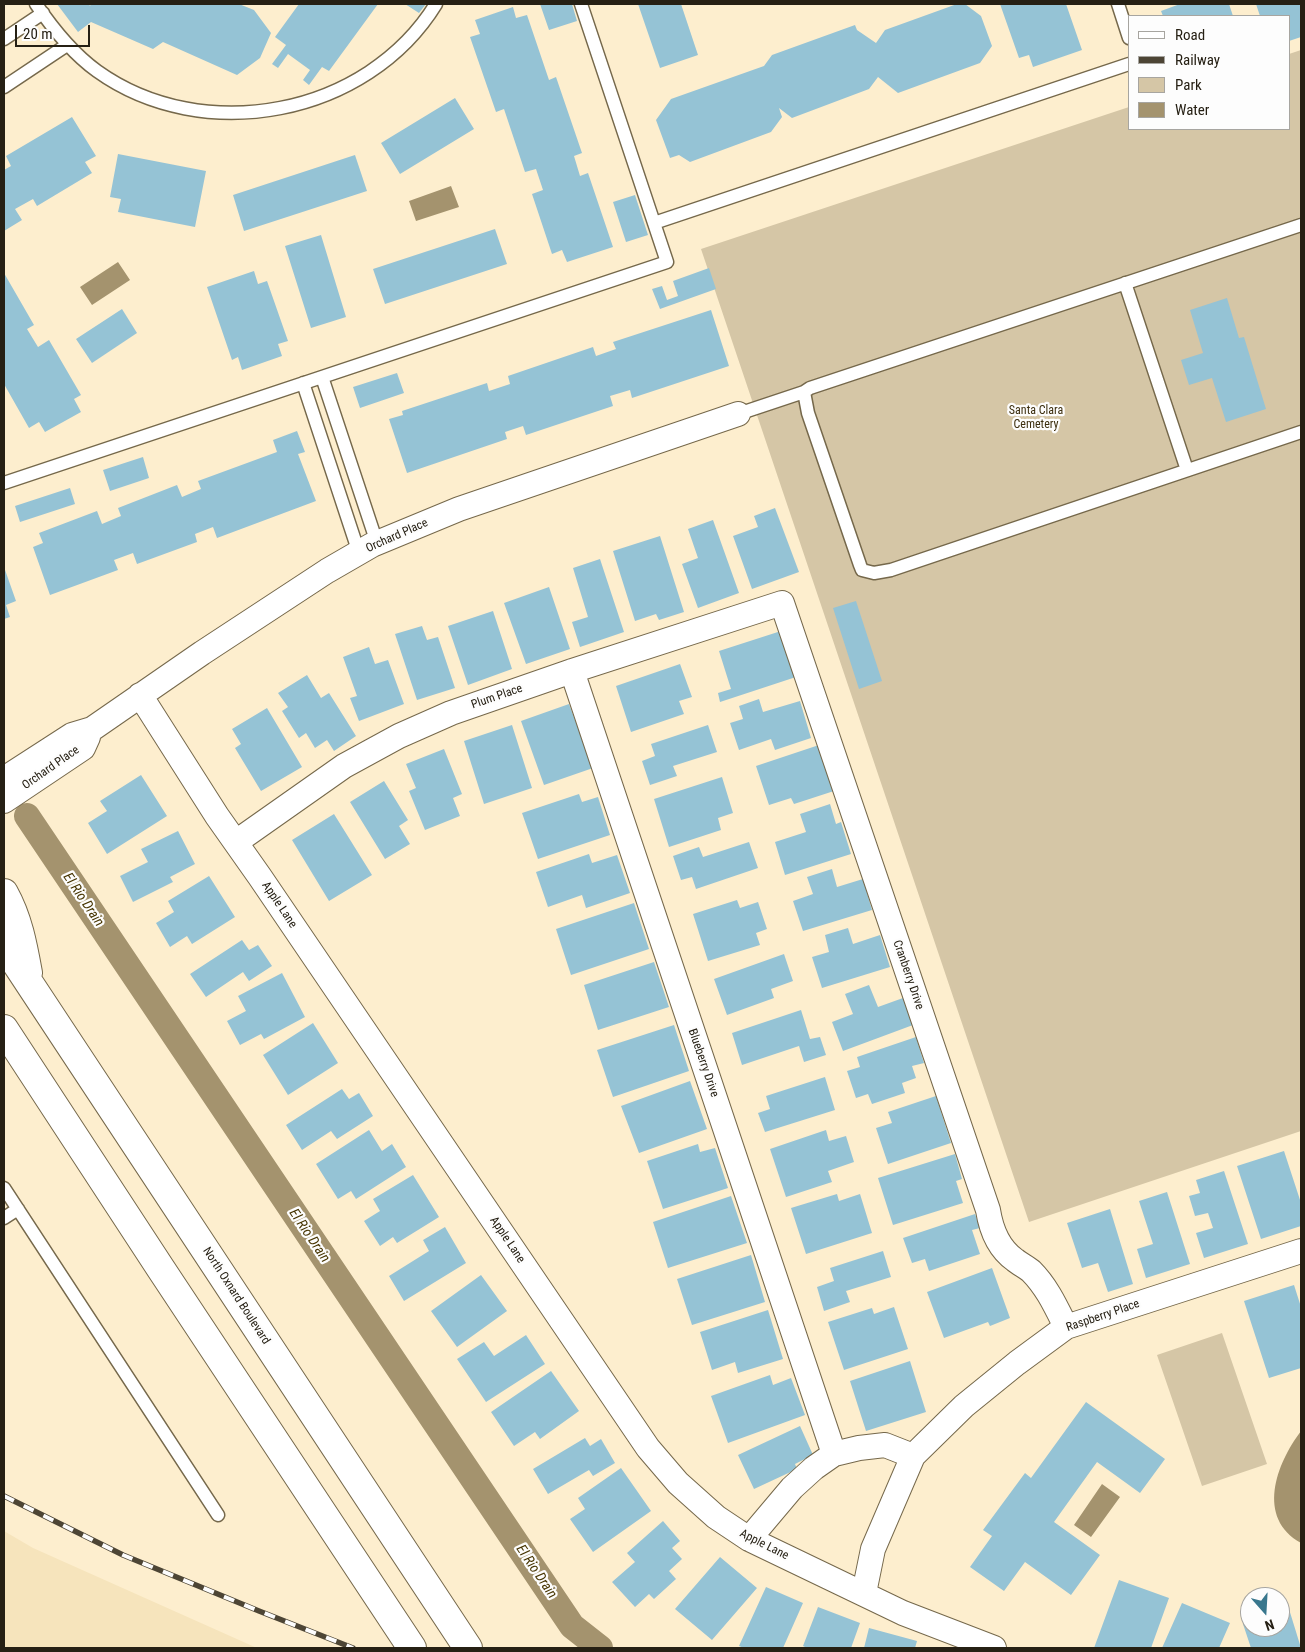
<!DOCTYPE html>
<html>
<head>
<meta charset="utf-8">
<style>
  body { margin:0 }
  #map { position:relative; width:1305px; height:1652px; overflow:hidden; background:#fdeece; font-family:"Roboto Condensed",sans-serif }
  canvas { display:block }
  .frame { position:absolute; inset:0; border:5px solid #262014; pointer-events:none }
  .legend { position:absolute; left:1128px; top:15px; width:162px; height:115px; box-sizing:border-box; background:#fdfdfd; border:1px solid #a7a5a0; margin:0; padding:6px 9px; list-style:none; font-size:15px; color:#262014 }
  .legend li { display:flex; align-items:center; gap:10px; height:25px }
  .legend b { width:25px; border:1px solid #a7a5a0 }
  .north { position:absolute; left:1240px; top:1587px; width:50px; height:50px; box-sizing:border-box; background:#fdfdfd; border:1px solid #a7a5a0; border-radius:50%; rotate:161deg; font-size:14px; font-weight:700; line-height:20px; text-align:center; color:#262014 }
  .north::after { content:''; display:block; margin:auto; width:18px; height:22px; background:#39778d; clip-path:polygon(50% 0,100% 100%,50% 72%,0 100%) }
  .scale { position:absolute; left:15px; top:25px; width:75px; height:22px; box-sizing:border-box; border:2px solid #262014; border-top:0; padding-left:6px; font-size:15px; line-height:18px; white-space:nowrap; color:#262014; -webkit-text-stroke:4px #fdfdfd; paint-order:stroke }
</style>
</head>
<body>
<div id="map">
<canvas width="1305" height="1652"></canvas>
<div class="frame"></div>
<ul class="legend">
<li><b style="height:6px;background:#fff"></b>Road</li>
<li><b style="height:6px;background:#4d4535"></b>Railway</li>
<li><b style="height:14px;background:#d5c6a6"></b>Park</li>
<li><b style="height:14px;background:#a4936e"></b>Water</li>
</ul>
<div class="north">N</div>
<div class="scale">20 m</div>
</div>
<script>
const g = document.querySelector('canvas').getContext('2d');
g.lineJoin = 'round';
function paint(path, color) { g.fillStyle = color; g.fill(path, 'evenodd'); }
function trace(path, color, width, dash) { g.strokeStyle = color; g.lineWidth = width; g.lineCap = dash ? 'butt' : 'round'; g.setLineDash(dash || []); g.stroke(path); }
function label(font, color, halo, rows, align = 'center') {
  g.font = font + ' "Roboto Condensed",sans-serif'; g.lineWidth = 4.5; g.setLineDash([]); g.textBaseline = 'middle'; g.strokeStyle = halo; g.fillStyle = color; for (const [text, x, y, turn = 0] of rows) {
    g.save(); g.translate(x, y); g.rotate((+turn || 0) * Math.PI / 180); g.textAlign = isNaN(turn) ? turn : align; if (halo) g.strokeText(text, 0, 0); g.fillText(text, 0, 0); g.restore();
  }
}
paint(new Path2D(`
  M4,1531L33,1548L257,1648H4Z`), '#f6e4bc');
paint(new Path2D(`
  M1301,50V1131L1029,1222L701,249L1129,107V129H1289V54Z
  M1222,1333L1267,1464L1202,1486L1157,1355Z`), '#d5c6a6');
paint(new Path2D(`
  M451,186L459,207L416,221L409,201Z
  M118,262L130,280L92,305L80,287Z
  M1301,1431V1543C1256,1518 1276,1464 1301,1431Z
  M1102,1484L1120,1497L1091,1537L1074,1525Z`), '#a4936e');
trace(new Path2D(`
  M27,816L572,1626L600,1648`), '#a4936e', 26);
paint(new Path2D(`
  M57,4H89L90,6L91,4H239L254,10L271,33L260,58L237,75L163,42L153,49L91,22L78,32Z
  M299,4H378L329,71L322,67L309,85L303,80L310,70L288,54L278,68L272,64L286,45L275,37Z
  M405,4H426L419,13Z
  M540,4H572L577,21L549,30Z
  M638,4H681L698,55L660,68Z
  M957,4H965L981,16L992,46L980,63L898,93L878,77L869,89L792,118L779,108L782,117L771,132L690,162L679,155L670,158L656,120L671,99L764,66L772,55L855,25L857,30L876,43L885,30Z
  M1000,4H1066L1082,50L1033,67L1029,55L1019,58Z
  M1180,4H1229L1233,16H1163L1161,11Z
  M1256,4H1301V37L1289,41V16H1260Z
  M513,7L516,18L527,15L549,80L556,77L582,153L574,156L580,176L588,173L613,247L567,262L562,250L552,254L532,194L543,190L536,169L525,172L504,109L496,112L470,37L480,34L475,20Z
  M455,98L474,129L400,174L381,143Z
  M72,117L96,156L85,162L92,173L37,206L33,199L15,209L22,220L4,231V170L11,166L6,156Z
  M118,154L206,171L195,227L118,212L121,199L110,197Z
  M355,155L367,191L244,231L233,195Z
  M635,195L648,235L626,242L613,202Z
  M495,229L507,264L385,304L373,269Z
  M321,235L346,317L311,328L285,246Z
  M709,268L716,289L660,309L652,289L662,286L667,300L678,296L673,281Z
  M254,271L258,284L267,281L288,341L278,344L282,356L242,370L238,357L232,360L207,287Z
  M4,273L34,325L27,329L38,347L49,340L81,395L74,399L81,412L45,432L39,422L29,428L4,384L5,370L4,368Z
  M1227,298L1239,338L1244,337L1266,409L1226,422L1212,378L1189,385L1181,360L1203,353L1190,310Z
  M122,309L137,333L92,363L76,339Z
  M711,310L729,366L632,398L630,390L610,396L613,406L526,435L523,426L505,432L507,439L407,473L389,419L403,415L402,411L487,383L489,391L510,384L508,376L593,347L596,356L616,349L613,342Z
  M397,373L404,393L360,408L353,387Z
  M297,431L305,452L298,454L316,501L217,538L213,527L195,534L197,542L137,564L133,553L114,560L118,570L50,595L33,547L43,543L39,533L97,511L102,524L121,516L118,508L177,485L182,497L201,489L198,481L277,452L273,440Z
  M143,457L149,478L110,491L103,470Z
  M70,488L75,504L20,522L15,506Z
  M775,508L799,572L752,589L733,536L758,527L754,516Z
  M713,520L739,593L698,608L682,564L698,558L688,529Z
  M660,536L684,612L659,620L656,614L635,621L613,551Z
  M600,559L624,632L580,647L572,622L588,617L573,568Z
  M4,567L16,601L6,605L10,617L4,619Z
  M549,587L570,649L526,664L504,603Z
  M856,601L882,681L859,689L833,608Z
  M493,611L512,669L468,685L448,626Z
  M422,626L427,640L438,637L455,688L417,700L395,634Z
  M781,631L796,677L720,702L718,693L731,689L719,651Z
  M369,647L375,664L388,660L404,704L359,721L350,698L357,696L343,657Z
  M680,664L692,697L679,701L684,714L631,732L616,686Z
  M307,675L321,698L329,693L356,736L334,751L327,740L315,748L306,733L299,738L282,711L288,707L278,693Z
  M759,699L763,712L800,701L811,738L775,750L771,739L739,750L730,723L743,719L739,706Z
  M569,704L593,768L544,785L521,721Z
  M267,708L302,767L261,791L235,748L241,744L232,729Z
  M512,725L532,788L484,804L464,741Z
  M708,725L717,752L673,766L677,776L650,785L642,761L655,756L651,744Z
  M819,745L834,791L794,804L791,798L769,805L756,766Z
  M444,749L462,794L453,798L460,816L425,830L409,791L416,788L406,764Z
  M141,775L167,816L107,854L88,823L107,811L100,801Z
  M722,777L733,813L718,818L721,830L669,847L654,799Z
  M384,781L408,820L399,826L410,844L385,859L350,802Z
  M579,794L582,802L598,797L610,835L538,859L522,813Z
  M830,804L836,824L841,822L851,854L785,875L775,842L806,832L800,814Z
  M334,814L372,875L329,901L292,840Z
  M178,831L195,864L170,877L173,882L133,902L120,876L148,862L141,849Z
  M749,842L758,868L696,889L692,877L681,880L673,856L699,847L703,857Z
  M589,854L592,863L617,855L630,893L586,908L582,895L548,907L536,872Z
  M832,869L837,887L863,879L872,910L803,931L793,901L813,894L807,877Z
  M209,876L235,917L192,944L187,936L170,947L156,923L174,912L168,901Z
  M737,900L740,908L758,902L767,929L756,933L760,945L708,961L693,914Z
  M634,903L649,949L571,975L556,929Z
  M848,928L853,944L880,935L890,967L822,988L812,957L829,952L825,935Z
  M242,940L249,950L258,945L272,966L249,981L243,972L206,997L190,974Z
  M784,954L793,981L771,989L774,998L727,1015L714,979Z
  M654,962L669,1007L598,1030L584,985Z
  M282,973L305,1017L264,1039L261,1034L240,1045L227,1021L246,1011L238,996Z
  M869,985L878,1007L903,998L913,1025L843,1051L832,1022L853,1014L845,994Z
  M801,1010L810,1039L820,1037L826,1055L804,1062L799,1046L742,1065L732,1033Z
  M313,1023L338,1063L288,1095L263,1055Z
  M674,1025L689,1071L613,1097L597,1050Z
  M916,1037L924,1063L912,1066L916,1078L902,1083L905,1093L872,1104L868,1094L856,1098L847,1071L860,1067L857,1057Z
  M825,1077L835,1110L765,1132L758,1113L770,1109L766,1096Z
  M690,1081L707,1129L639,1153L621,1106Z
  M342,1089L349,1099L359,1093L373,1116L337,1139L331,1131L302,1150L286,1125Z
  M936,1096L951,1143L888,1164L876,1128L892,1123L888,1112Z
  M369,1130L382,1151L392,1144L406,1167L356,1199L351,1191L338,1199L316,1164Z
  M826,1130L829,1141L846,1136L854,1162L828,1171L832,1182L786,1197L770,1149Z
  M698,1144L700,1152L715,1148L728,1188L663,1209L647,1161Z
  M1284,1151L1301,1203V1226L1261,1239L1237,1166Z
  M955,1154L962,1179L956,1181L963,1203L893,1225L878,1178Z
  M1224,1171L1248,1244L1204,1258L1196,1233L1213,1228L1208,1213L1195,1216L1189,1196L1200,1193L1196,1180Z
  M413,1175L439,1217L397,1243L393,1237L380,1246L364,1221L380,1211L373,1199Z
  M1167,1192L1190,1264L1146,1278L1137,1249L1153,1244L1139,1201Z
  M837,1194L839,1201L860,1194L872,1233L806,1254L791,1208Z
  M731,1196L747,1243L668,1268L653,1222Z
  M1110,1209L1133,1284L1108,1292L1098,1263L1082,1268L1067,1223Z
  M975,1214L980,1228L972,1230L980,1254L929,1271L925,1259L912,1263L903,1238Z
  M445,1227L466,1263L404,1301L389,1276L429,1251L423,1240Z
  M883,1251L891,1277L846,1291L850,1302L824,1311L817,1287L834,1281L830,1268Z
  M751,1255L765,1302L692,1325L677,1279Z
  M992,1268L1010,1318L990,1326L988,1322L944,1338L927,1292Z
  M481,1275L507,1311L457,1347L431,1311Z
  M1294,1285L1301,1307V1368L1269,1378L1244,1301Z
  M894,1307L908,1349L844,1370L828,1322L872,1308L874,1314Z
  M768,1310L783,1359L738,1373L735,1362L712,1370L700,1332Z
  M526,1335L545,1364L486,1402L457,1359L484,1342L494,1356Z
  M910,1361L926,1412L866,1431L850,1381Z
  M551,1371L579,1411L540,1439L535,1432L514,1446L491,1412Z
  M770,1375L773,1385L791,1378L805,1415L728,1443L711,1396Z
  M1086,1402L1165,1459L1140,1493L1097,1462L1054,1522L1100,1555L1071,1595L1025,1562L1004,1591L970,1567L992,1536L983,1530L1025,1473L1031,1478Z
  M800,1426L813,1455L795,1464L797,1469L754,1489L738,1455Z
  M585,1438L590,1446L601,1439L615,1463L593,1476L589,1470L548,1494L533,1469Z
  M621,1468L651,1511L593,1552L570,1519L585,1509L578,1498Z
  M663,1521L680,1541L672,1548L682,1559L669,1571L676,1579L654,1599L649,1594L635,1607L612,1582L635,1562L627,1553Z
  M720,1557L757,1588L712,1640L675,1609Z
  M1119,1580L1169,1598L1151,1648H1094Z
  M766,1587L803,1603L783,1648H744L739,1646Z
  M1182,1603L1230,1623L1219,1648H1162Z
  M818,1607L860,1623L851,1648H807L803,1646Z
  M1289,1609L1301,1648H1251L1243,1624L1250,1622V1627H1280V1612Z
  M869,1628L917,1641L915,1648H864Z`), '#95c3d5');
const lane = new Path2D(`
  M36,4C53,29 72,53 97,71C203,147 367,116 436,4
  M1118,4L1129,38
  M4,39L43,13
  M4,87L67,45
  M654,223L1129,64
  M1301,225L810,388L804,392L808,413L860,565L862,570L874,573L891,570L1301,432
  M1125,283L1187,470
  M322,377L377,543
  M303,383L359,553
  M738,414L804,392
  M4,483L667,262L581,4
  M4,1188L218,1515
  M4,1218L18,1209`);
const street = new Path2D(`
  M572,671L834,1454
  M140,695L217,816L260,877L648,1448L678,1483L716,1517L749,1539L903,1613L994,1648
  M4,779L72,735L92,729L202,653L327,571L372,545L459,509L738,414
  M4,801L83,748L88,737
  M236,842L344,766L399,736L451,713L572,671L782,603L988,1210C991,1229 998,1248 1015,1260C1020,1264 1026,1267 1031,1271C1047,1287 1056,1307 1066,1327
  M749,1539L792,1488L814,1468L834,1454L859,1448L885,1445L913,1456
  M864,1593L873,1549L913,1456L964,1406L1017,1363L1066,1327L1301,1251`);
const primary = new Path2D(`
  M4,893C18,918 23,945 28,973
  M4,945L468,1648
  M4,1029L161,1269L412,1648`);
trace(lane, '#75684b', 15);
trace(street, '#75684b', 26);
trace(primary, '#75684b', 30);
trace(lane, '#fff', 12);
trace(street, '#fff', 24);
trace(primary, '#fff', 28);
const rail = new Path2D(`
  M4,1496L123,1555L259,1611L353,1648`);
trace(rail, '#4d4535', 5.5);
trace(rail, '#fdfdfd', 4, [11]);
label('12px', '#3c2e0e', '#fdfdfd', [
  ["Santa Clara",1036,411],
  ["Cemetery",1036,425]
]);
label('12px', '#262014', '#fdfdfd', [
  ["Orchard Place",397,536,-24],
  ["Plum Place",497,697,-19],
  ["Orchard Place",51,768,-35],
  ["Apple Lane",279,905,56],
  ["Cranberry Drive",908,975,71],
  ["Blueberry Drive",703,1063,71],
  ["Apple Lane",507,1240,56],
  ["North Oxnard Boulevard",236,1296,57],
  ["Raspberry Place",1103,1316,-19],
  ["Apple Lane",764,1545,27]
]);
label('italic 14px', '#463401', '#fdfdfd', [
  ["El Rio Drain",83,900,56],
  ["El Rio Drain",309,1236,56],
  ["El Rio Drain",536,1572,56]
]);
</script>
</body>
</html>
